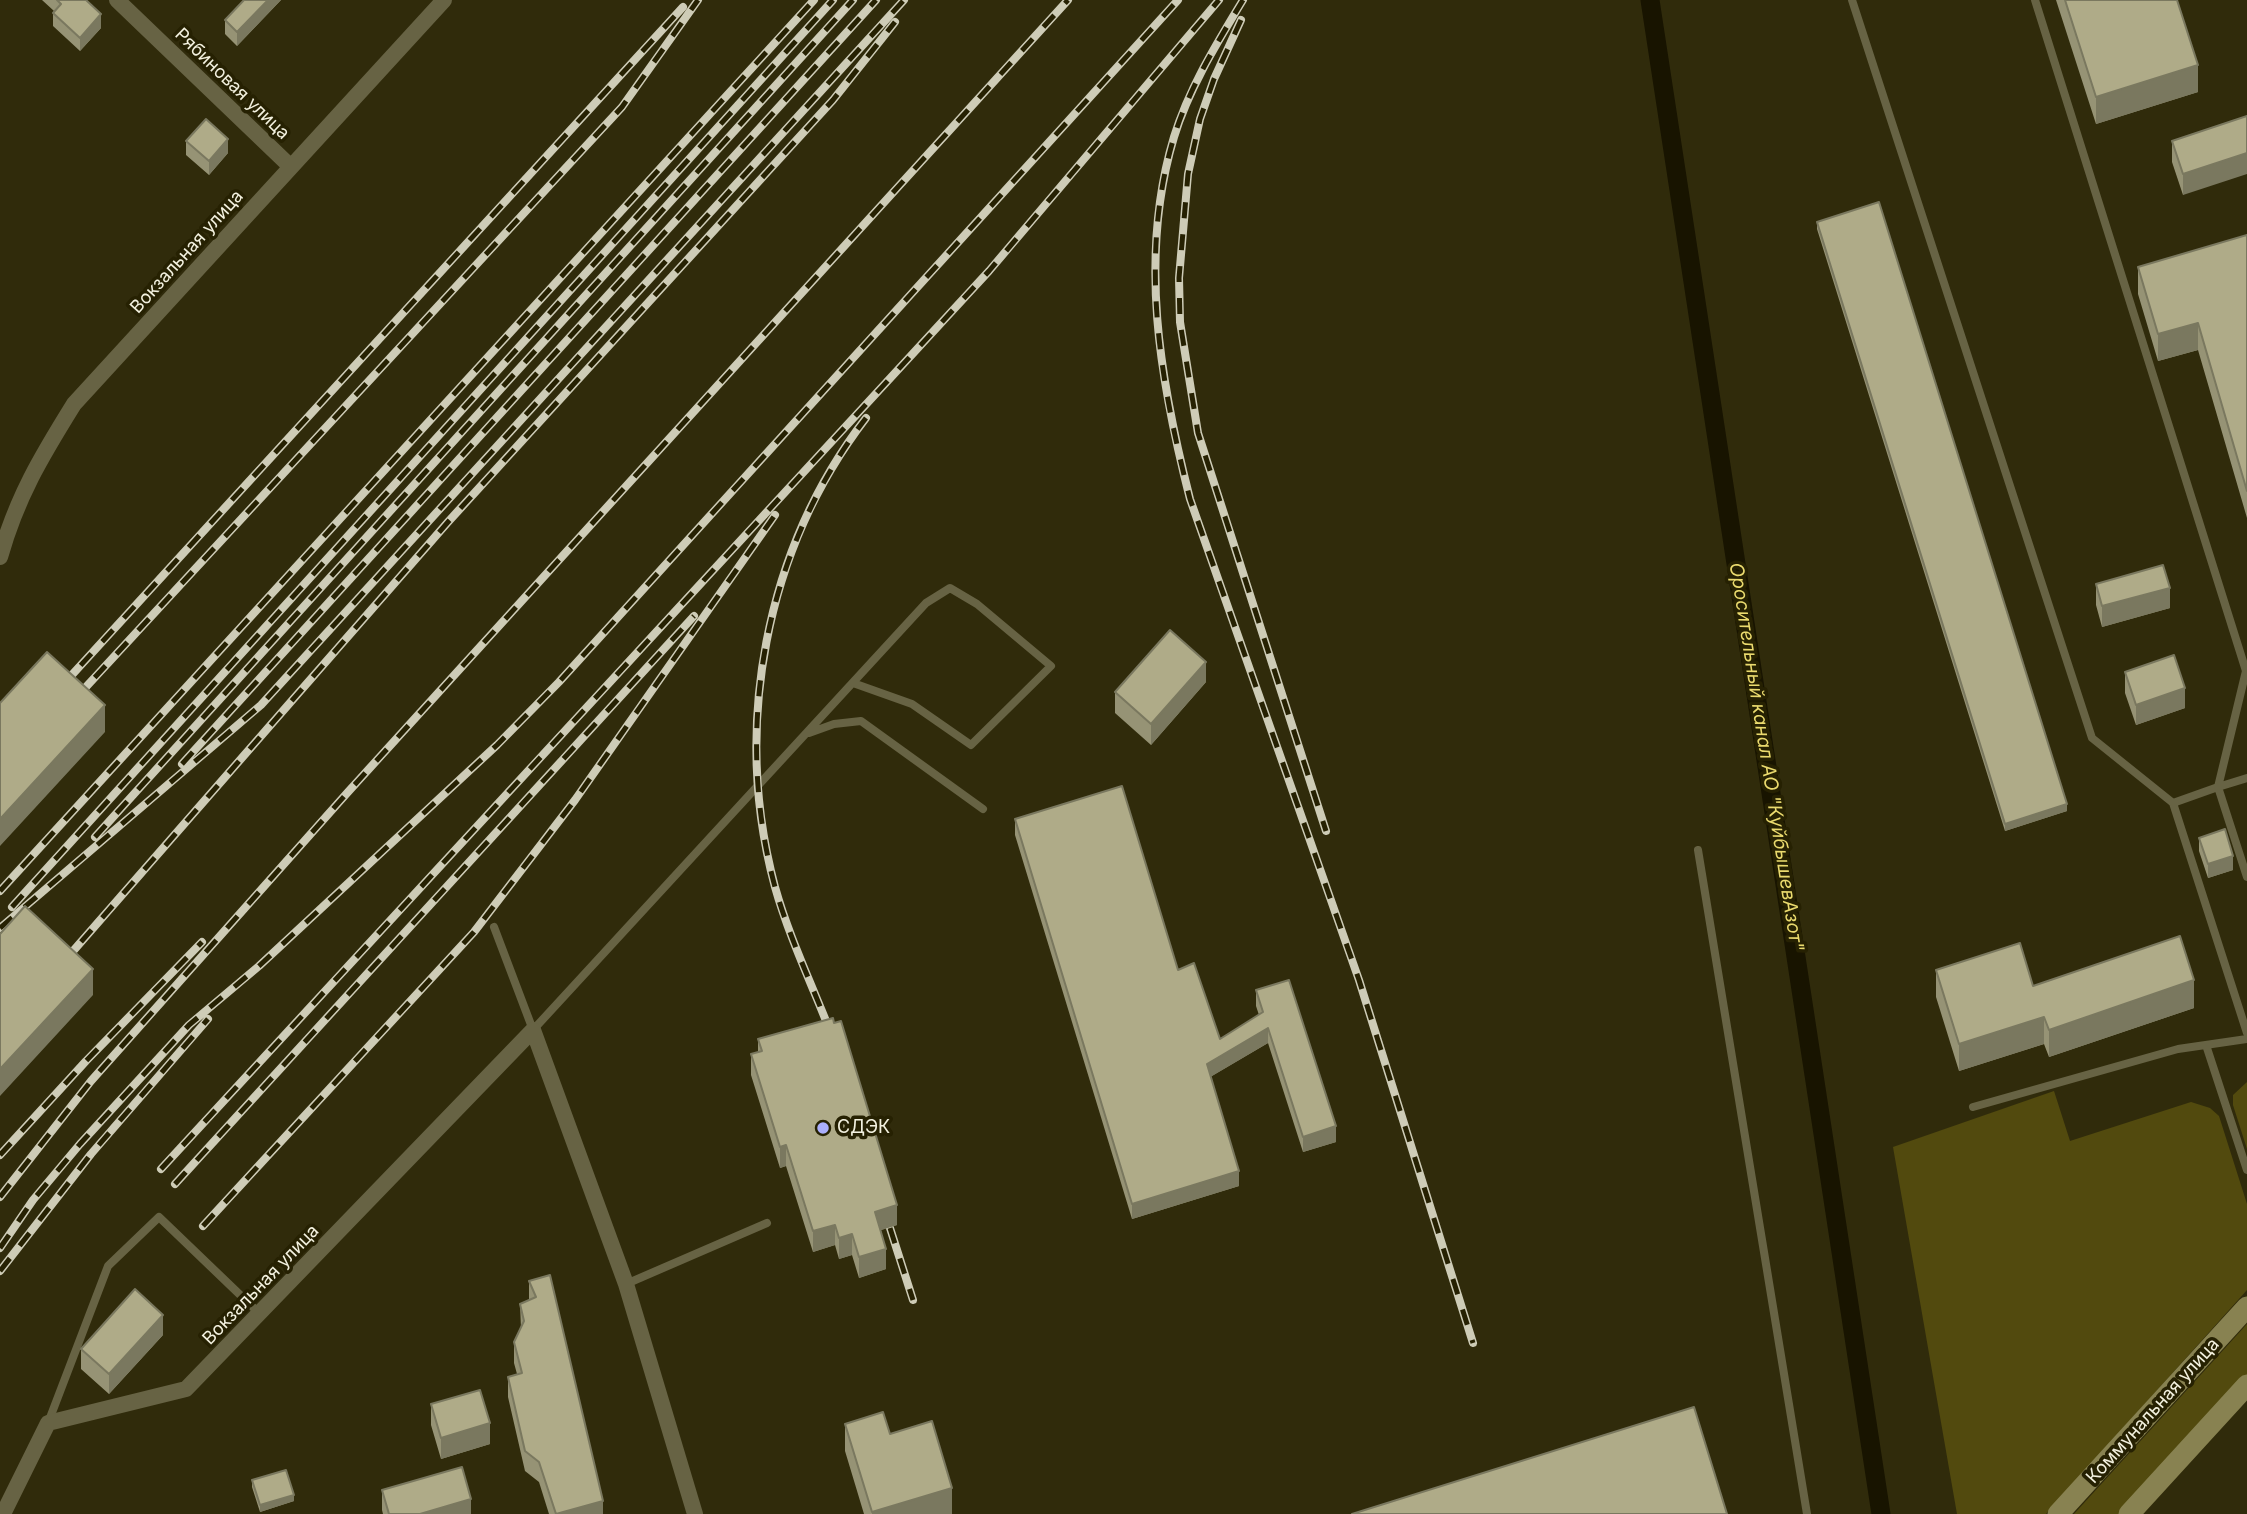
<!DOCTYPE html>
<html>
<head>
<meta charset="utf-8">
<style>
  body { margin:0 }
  canvas { display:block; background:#302b0b }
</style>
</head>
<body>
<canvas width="2247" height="1514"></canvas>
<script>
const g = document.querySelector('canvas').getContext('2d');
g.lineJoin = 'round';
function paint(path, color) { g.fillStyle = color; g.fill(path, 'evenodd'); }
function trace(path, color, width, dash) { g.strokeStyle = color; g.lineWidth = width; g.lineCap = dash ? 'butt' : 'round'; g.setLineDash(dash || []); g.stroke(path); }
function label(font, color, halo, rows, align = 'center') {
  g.font = font + ' Inter,sans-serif'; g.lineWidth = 7; g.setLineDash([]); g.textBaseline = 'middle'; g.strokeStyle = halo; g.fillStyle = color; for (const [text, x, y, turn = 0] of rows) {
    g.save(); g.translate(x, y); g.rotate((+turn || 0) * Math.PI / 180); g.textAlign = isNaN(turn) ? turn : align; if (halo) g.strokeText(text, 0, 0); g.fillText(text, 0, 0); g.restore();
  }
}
paint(new Path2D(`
  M2247,1082V1149L2233,1105V1095Z
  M2054,1091L2070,1141L2191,1102L2210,1108L2219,1116L2247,1204V1290L2046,1514H1957L1893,1147Z
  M2247,1324V1375L2120,1514H2074Z`), '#524a0e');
trace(new Path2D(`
  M1650,0L1881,1514`), '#181400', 19);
trace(new Path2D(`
  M1852,0L2092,738L2173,803L2218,787L2246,671L2035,0
  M809,733L834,724L861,721L983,809
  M2247,778L2218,787L2247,877
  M2173,803L2247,1033
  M1698,850L1807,1514
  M494,927L533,1030L926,603L950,588L977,604L1051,666L971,745L912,704L853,683
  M2206,1045L2247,1170
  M1973,1107L2178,1049L2247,1039
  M626,1284L767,1223
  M48,1423L108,1266L159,1217L260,1314`), '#676344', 8);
trace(new Path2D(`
  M117,0L291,167
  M0,557C17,497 41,457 74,404L444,0
  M3,1514L48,1423L186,1389L533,1030L626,1284L695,1514`), '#676344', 16);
trace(new Path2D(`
  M2058,1514L2247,1307
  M2129,1514L2247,1385`), '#888251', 21);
const rail = new Path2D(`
  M1243,0C1217,43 1189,88 1174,137C1138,257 1160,381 1190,499L1359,980L1473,1343
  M1241,20L1214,79L1200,119L1188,174L1179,278L1180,322L1198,433L1326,831
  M59,689L683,7
  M73,701L622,107L698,0
  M182,764L876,0
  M95,837L853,0
  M0,891L814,0
  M12,907L833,0
  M0,928L261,705L904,0
  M60,966L448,522L833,100L895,22
  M832,1036C813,987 789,937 775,887C732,727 765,549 866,418
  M0,1155L86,1061L202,942
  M161,1169L989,271L1219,0
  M175,1184L694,616
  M0,1197L91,1081L348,792L1068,0
  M203,1226L474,932L575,800L775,515
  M890,1228L913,1300
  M0,1248L33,1200L80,1144L189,1025L259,966L497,745L559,682L1178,0
  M0,1271L91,1154L208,1019`);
trace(rail, '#ceccb7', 8);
trace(rail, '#262102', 5, [16]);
paint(new Path2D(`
  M42,0H86L101,28L80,51L53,26V13L54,11Z
  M244,0H281L237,46L225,34V20Z
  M2056,0H2177L2198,92L2096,124Z
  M2247,116L2183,195L2172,162V141Z
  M186,141L228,153L209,175L186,155Z
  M1817,222L2067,811L2005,831L1817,229Z
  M2247,235V518L2198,350L2158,361L2138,294V267Z
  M2096,584L2170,608L2102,627L2096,605Z
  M2125,672L2185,708L2136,725L2125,693Z
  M1206,682L1151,745L1115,713V692Z
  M1015,819L1178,970L1220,1039L1259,1015L1256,1006V990L1336,1142L1303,1152L1268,1043L1210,1077L1239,1186L1132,1219L1015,835Z
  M2199,838L2233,870L2208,878L2199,851Z
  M1936,970L2033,986L2194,1008L2049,1057L2044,1044L1959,1071L1936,997Z
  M758,1039L897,1225L881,1230L886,1269L859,1278L852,1255L839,1259L835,1245L813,1252L786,1166L780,1168L751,1075V1054L758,1052Z
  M550,1275L603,1514H549L539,1482L525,1471L508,1397V1377L517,1374L514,1363V1342L521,1329L520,1304L529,1300V1281Z
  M163,1335L109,1394L81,1369V1349Z
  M431,1404L490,1444L441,1459L431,1425Z
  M845,1424L890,1434L952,1514H864L845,1451Z
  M252,1480L294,1501L260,1512L252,1487Z
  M382,1490L471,1514H383L382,1510Z`), '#969375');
paint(new Path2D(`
  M268,0H281L237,46V32Z
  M101,14V28L80,51V38Z
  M2198,65V92L2096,124V97Z
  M228,139V153L209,175V161Z
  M2247,153V174L2183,195V174Z
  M2198,323V350L2158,361V334Z
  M2170,588V608L2102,627V606Z
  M1206,662V682L1151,745V724Z
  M2185,688V708L2136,725V705Z
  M105,705V732L0,846V819Z
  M2067,804V811L2005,831V824Z
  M2233,856V870L2208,878V864Z
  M93,969V995L0,1096V1069Z
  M2194,980V1008L2049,1057V1030Z
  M2044,1017V1044L1959,1071V1044Z
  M1268,1028V1043L1207,1079V1064Z
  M1336,1126V1142L1303,1152V1137Z
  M786,1145V1166L780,1168V1147Z
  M1239,1171V1186L1132,1219V1204Z
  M897,1205V1225L875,1232V1212Z
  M835,1225V1245L813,1252V1231Z
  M852,1234V1255L839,1259V1238Z
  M886,1249V1269L859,1278V1257Z
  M163,1315V1335L109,1394V1374Z
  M490,1423V1444L441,1459V1438Z
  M952,1488V1514H872V1512Z
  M294,1495V1501L260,1512V1505Z
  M471,1499V1514H420Z
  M603,1501V1514H556Z`), '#7a785f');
const building = new Path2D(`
  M57,0H86L101,14L80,38L53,13L61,4Z
  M244,0H268L237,32L225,20Z
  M2065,0H2177L2198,65L2096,97Z
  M2247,116V153L2183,174L2172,141Z
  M206,119L228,139L209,161L186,141Z
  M1879,202L2067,804L2005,824L1817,222Z
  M2247,235V491L2198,323L2158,334L2138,267Z
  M2163,565L2170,588L2102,606L2096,584Z
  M1170,630L1206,662L1151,724L1115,692Z
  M47,652L105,705L0,819V703Z
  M2174,655L2185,688L2136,705L2125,672Z
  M1122,786L1178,970L1194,963L1220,1039L1263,1012L1256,990L1289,980L1336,1126L1303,1137L1268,1028L1207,1064L1239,1171L1132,1204L1015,819Z
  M2225,829L2233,856L2208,864L2199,838Z
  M25,906L93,969L0,1069V934Z
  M2180,936L2194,980L2049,1030L2044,1017L1959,1044L1936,970L2020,943L2033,986Z
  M833,1018L834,1023L841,1021L897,1205L875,1212L886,1249L859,1257L852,1234L839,1238L835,1225L813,1231L786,1145L780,1147L751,1054L762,1051L758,1039Z
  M550,1275L603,1501L556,1514L539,1462L525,1451L508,1377L522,1373L514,1342L524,1321L520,1304L536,1297L529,1281Z
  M135,1289L163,1315L109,1374L81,1349Z
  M480,1390L490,1423L441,1438L431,1404Z
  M1694,1407L1727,1514H1352Z
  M883,1412L890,1434L932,1421L952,1488L872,1512L845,1424Z
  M462,1467L471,1499L420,1514H389L382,1490Z
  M286,1470L294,1495L260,1505L252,1480Z`);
paint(building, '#afab88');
trace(building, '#7a785f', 2);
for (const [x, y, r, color] of [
  [823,1128,7,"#abaffb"]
]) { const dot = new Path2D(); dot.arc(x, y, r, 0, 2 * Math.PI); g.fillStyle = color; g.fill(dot); trace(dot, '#262102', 2.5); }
label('18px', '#f3f1df', '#262102', [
  ["Рябиновая улица",232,84,44],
  ["Вокзальная улица",187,252,-48],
  ["Вокзальная улица",261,1285,-46],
  ["Коммунальная улица",2153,1411,-48]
]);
label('18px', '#f3f1df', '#262102', [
  ["СДЭК",837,1128]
], 'left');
label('italic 19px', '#eada6e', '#262102', [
  ["Оросительный канал АО \"КуйбышевАзот\"",1766,757,81]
]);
</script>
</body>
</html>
